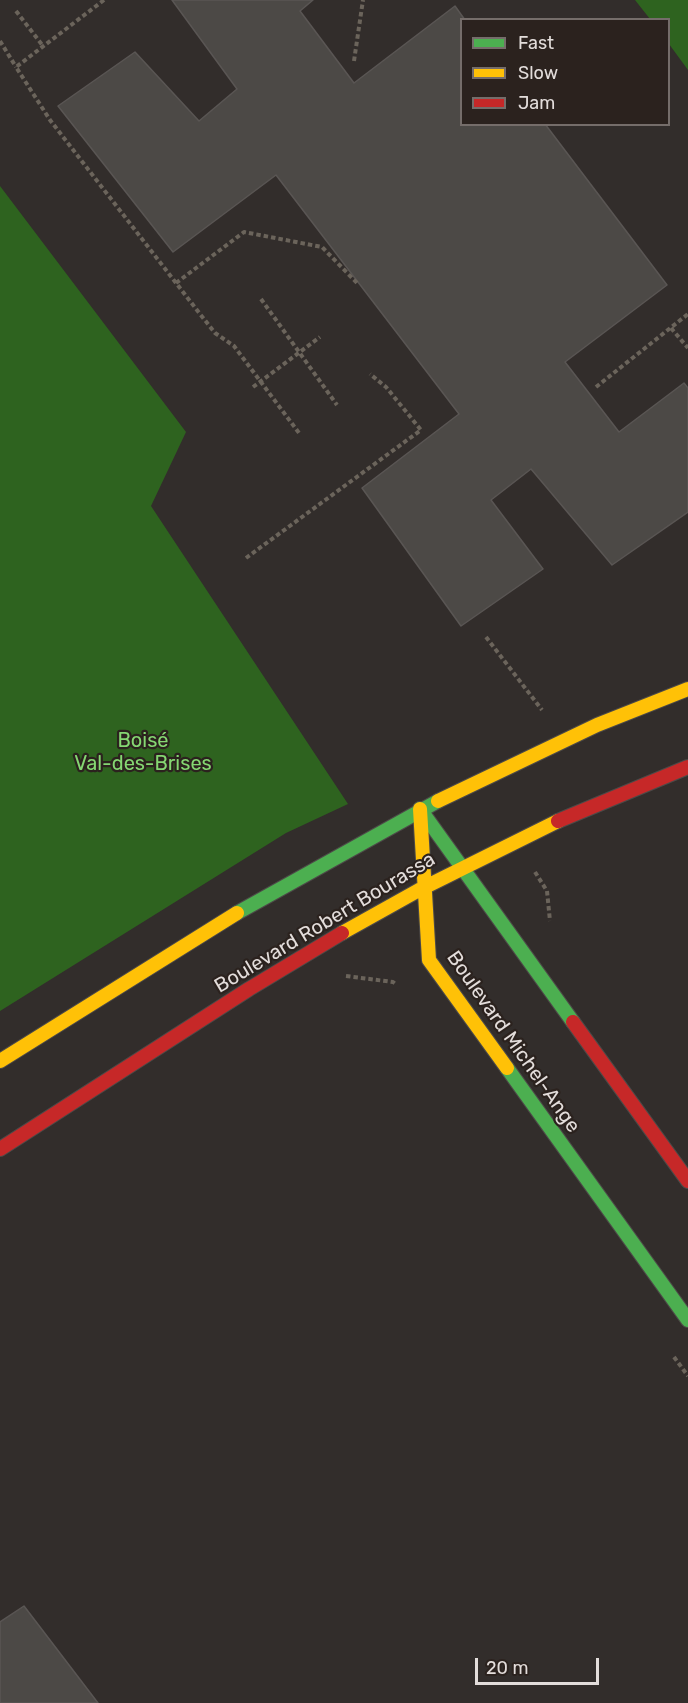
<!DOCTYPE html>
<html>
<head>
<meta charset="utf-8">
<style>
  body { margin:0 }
  #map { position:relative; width:688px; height:1703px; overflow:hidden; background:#322d2b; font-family:Rubik,sans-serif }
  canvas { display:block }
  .legend { position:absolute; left:460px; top:18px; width:210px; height:108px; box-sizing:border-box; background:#2b221e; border:2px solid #756d6a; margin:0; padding:8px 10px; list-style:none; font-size:18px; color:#e3dddb }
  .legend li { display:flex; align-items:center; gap:12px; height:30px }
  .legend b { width:30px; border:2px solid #756d6a }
  .scale { position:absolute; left:475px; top:1658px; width:124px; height:27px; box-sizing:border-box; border:3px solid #e3dddb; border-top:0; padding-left:8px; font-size:18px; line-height:21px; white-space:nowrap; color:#e3dddb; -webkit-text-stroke:4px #2b221e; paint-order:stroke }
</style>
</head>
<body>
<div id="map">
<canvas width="688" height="1703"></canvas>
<ul class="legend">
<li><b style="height:8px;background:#4caf50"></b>Fast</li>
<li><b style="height:8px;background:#ffc107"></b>Slow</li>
<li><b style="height:8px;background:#c62828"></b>Jam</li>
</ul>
<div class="scale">20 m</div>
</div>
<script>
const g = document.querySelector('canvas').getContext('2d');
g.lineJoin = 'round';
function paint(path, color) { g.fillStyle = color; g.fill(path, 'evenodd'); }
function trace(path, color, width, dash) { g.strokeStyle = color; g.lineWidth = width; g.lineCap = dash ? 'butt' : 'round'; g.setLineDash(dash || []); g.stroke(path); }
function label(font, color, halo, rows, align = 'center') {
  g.font = font + ' Rubik,sans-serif'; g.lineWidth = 4.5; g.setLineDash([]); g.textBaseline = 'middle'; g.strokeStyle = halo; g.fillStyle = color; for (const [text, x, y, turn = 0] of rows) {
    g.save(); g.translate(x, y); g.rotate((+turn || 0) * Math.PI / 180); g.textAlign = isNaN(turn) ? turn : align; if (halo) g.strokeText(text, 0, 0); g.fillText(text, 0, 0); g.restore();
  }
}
paint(new Path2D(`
  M635,0H688V70L669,44L668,20L650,19Z
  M0,186L186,432L151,506L348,804L286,833L0,1011Z`), '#2e631f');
const building = new Path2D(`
  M172,0H313L300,11L354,83L455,6L465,20H462V124H545L667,285L565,362L619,432L684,383L688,388V512L612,565L531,469L491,500L543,569L461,626L362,488L459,414L276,175L173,252L58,106L135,52L199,121L237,89Z
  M24,1606L98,1703H0V1622Z`);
paint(building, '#4c4946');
trace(building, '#5a5654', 1.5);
const fast = new Path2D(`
  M420,809L573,1022
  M237,913L438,801
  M507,1068L688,1320`);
const slow = new Path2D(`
  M438,801L597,725L688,689
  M420,809L429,960L507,1068
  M342,933L419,890L558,821
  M0,1061L237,913`);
const jam = new Path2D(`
  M558,821L688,767
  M573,1022L688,1181
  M0,1149L249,989L342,933`);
trace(fast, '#4d4a48', 16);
trace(slow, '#4d4a48', 16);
trace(jam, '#4d4a48', 16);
trace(new Path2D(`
  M104,0L16,67L50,120L200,314L215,333L234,346L299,433
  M16,11L43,46
  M0,41L16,67
  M354,61L363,0
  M176,283L244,232L322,247L357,283
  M261,299L337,405
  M671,328L688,348
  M253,387L320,337
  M596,387L688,314
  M246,558L421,430L386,387L370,374
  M486,637L542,710
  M535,872L547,891L550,921
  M346,976L393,982L397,985
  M674,1357L688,1376`), '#6b645b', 4, [4.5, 3]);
trace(fast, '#4caf50', 14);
trace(slow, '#ffc107', 14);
trace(jam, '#c62828', 14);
label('20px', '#85d772', '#2b221e', [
  ["Boisé",143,741],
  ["Val-des-Brises",143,764]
]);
label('20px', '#e3dddb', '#2b221e', [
  ["Boulevard Robert Bourassa",325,923,-31],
  ["Boulevard Michel-Ange",513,1042,55]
]);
</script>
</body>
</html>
